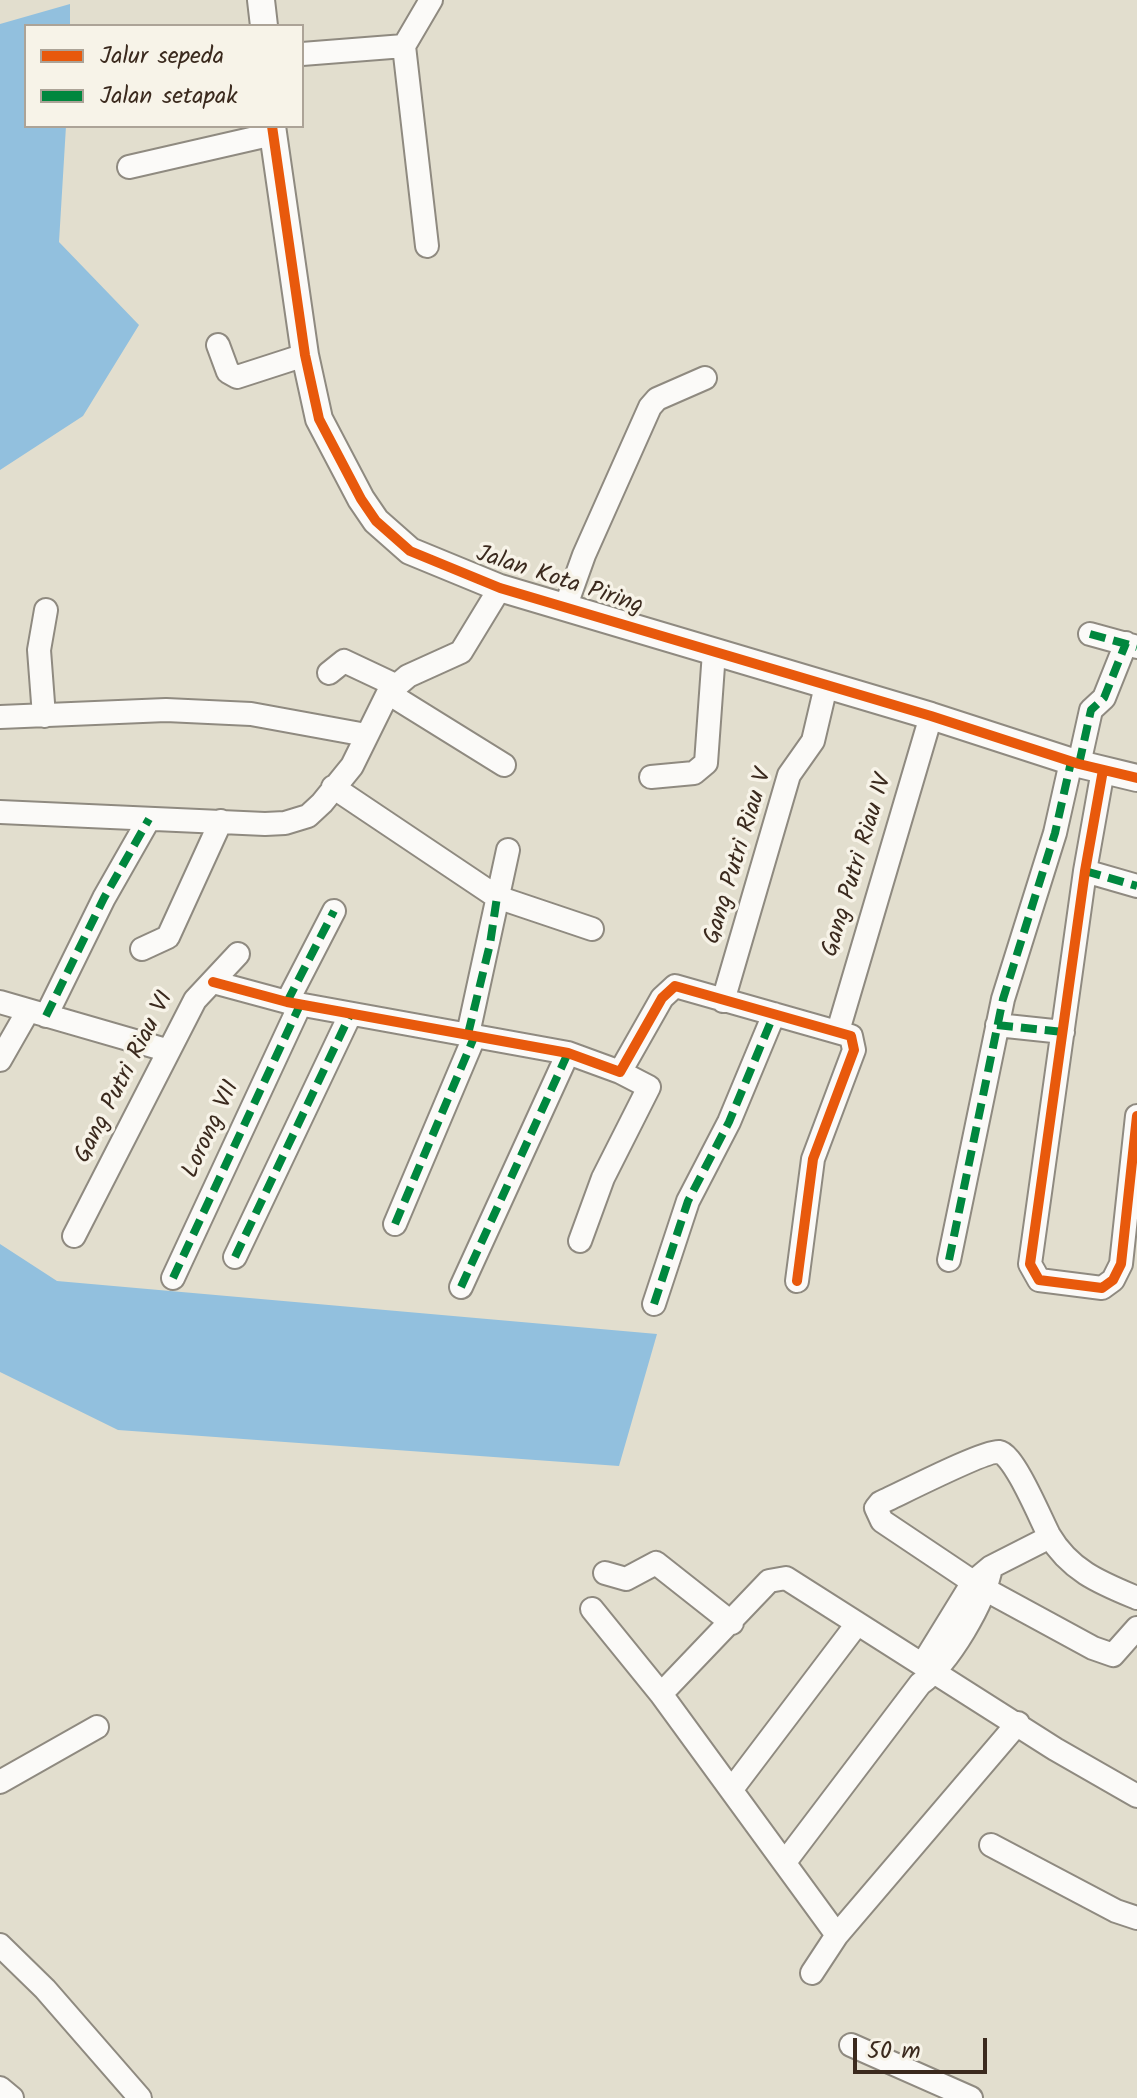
<!DOCTYPE html>
<html>
<head>
<meta charset="utf-8">
<style>
  body { margin:0 }
  #map { position:relative; width:1137px; height:2098px; overflow:hidden; background:#e2dece; font-family:Kalam,sans-serif }
  canvas { display:block }
  .legend { position:absolute; left:24px; top:24px; width:280px; height:104px; box-sizing:border-box; background:#f7f3e8; border:2px solid #aca397; margin:0; padding:10px 14px; list-style:none; font-size:24px; color:#3b2a1e }
  .legend li { display:flex; align-items:center; gap:16px; height:40px }
  .legend b { width:40px; border:2px solid #aca397 }
  .scale { position:absolute; left:853px; top:2038px; width:134px; height:36px; box-sizing:border-box; border:4px solid #3b2a1e; border-top:0; padding-left:10px; font-size:24px; line-height:28px; white-space:nowrap; color:#3b2a1e; -webkit-text-stroke:6px #f7f3e8; paint-order:stroke }
</style>
</head>
<body>
<div id="map">
<canvas width="1137" height="2098"></canvas>
<ul class="legend">
<li><b style="height:10px;background:#e8590c"></b>Jalur sepeda</li>
<li><b style="height:10px;background:#00873e"></b>Jalan setapak</li>
</ul>
<div class="scale">50 m</div>
</div>
<script>
const g = document.querySelector('canvas').getContext('2d');
g.lineJoin = 'round';
function paint(path, color) { g.fillStyle = color; g.fill(path, 'evenodd'); }
function trace(path, color, width, dash) { g.strokeStyle = color; g.lineWidth = width; g.lineCap = dash ? 'butt' : 'round'; g.setLineDash(dash || []); g.stroke(path); }
function label(font, color, halo, rows, align = 'center') {
  g.font = font + ' Kalam,sans-serif'; g.lineWidth = 7; g.setLineDash([]); g.textBaseline = 'middle'; g.strokeStyle = halo; g.fillStyle = color; for (const [text, x, y, turn = 0] of rows) {
    g.save(); g.translate(x, y); g.rotate((+turn || 0) * Math.PI / 180); g.textAlign = isNaN(turn) ? turn : align; if (halo) g.strokeText(text, 0, 0); g.fillText(text, 0, 0); g.restore();
  }
}
paint(new Path2D(`
  M70,4V26H26V126H66L59,242L139,325L83,416L0,470V24Z
  M0,1244L57,1281L657,1334L619,1466L118,1430L0,1372Z`), '#92c0de');
const minor = new Path2D(`
  M404,46L431,0
  M302,54L404,46L427,246
  M129,167L273,134
  M218,345L228,372L237,377L305,355
  M565,608L584,555L650,407L657,399L705,378
  M1090,634L1137,647
  M329,673L344,661L395,685
  M388,693L504,765
  M44,716L39,650L46,610
  M0,717L166,710L251,714L366,735
  M1079,764L1091,710L1104,698L1126,643
  M1103,770L1085,871L1030,1264L1039,1280L1102,1288L1113,1280L1121,1264L1137,1116
  M651,777L694,773L706,763L714,652
  M333,787L497,897L592,929
  M0,812L265,824L285,823L308,816L322,803L352,766L388,693L408,676L461,652L500,588
  M1085,871L1137,886
  M142,949L168,937L221,821
  M213,982L287,1002L568,1053L620,1072L662,998L675,986L851,1036L854,1050L813,1159L797,1281
  M723,1001L789,775L813,741L826,686
  M0,1002L166,1050
  M287,1002L334,911
  M46,1016L104,898L149,819
  M997,1025L1063,1032
  M838,1031L931,716
  M468,1034L508,850
  M0,1060L28,1011
  M395,1224L475,1035
  M74,1236L195,1000L238,954
  M580,1241L603,1178L649,1087L620,1072
  M235,1257L350,1015
  M949,1260L1003,999L1055,833L1071,762
  M173,1278L300,1005
  M461,1287L568,1053
  M654,1304L688,1201L729,1122L774,1014
  M605,1573L626,1579L656,1563L732,1623
  M1137,1598C1101,1583 1070,1571 1049,1535C1041,1520 1014,1454 999,1452C985,1450 898,1495 880,1503L876,1508L882,1521L979,1586L1093,1648L1113,1655L1137,1628
  M592,1609L661,1694L837,1935L1018,1723
  M925,1660L973,1582L991,1567L1050,1537
  M661,1694L769,1581L786,1578L1055,1749L1137,1796
  M0,1782L97,1727
  M732,1789L857,1624
  M991,1845L1116,1911L1137,1918
  M785,1862L920,1684C949,1663 985,1602 991,1567
  M0,1945L45,1989L140,2098
  M812,1973L837,1935
  M851,2045L971,2098
  M0,2088L12,2098`);
const tertiary = new Path2D(`
  M261,0L264,26
  M272,126L305,355L319,419L361,499L376,521L410,551L500,588L931,716L1079,764L1137,778`);
trace(minor, '#8f8a80', 26);
trace(tertiary, '#8f8a80', 30);
trace(minor, '#fbfaf8', 22);
trace(tertiary, '#fbfaf8', 26);
trace(new Path2D(`
  M1090,634L1137,647
  M1079,764L1091,710L1104,698L1126,643
  M1085,871L1137,886
  M287,1002L334,911
  M46,1016L104,898L149,819
  M997,1025L1063,1032
  M468,1034L490,944L497,897
  M395,1224L475,1035
  M235,1257L350,1015
  M949,1260L1003,999L1055,833L1071,762
  M173,1278L300,1005
  M461,1287L568,1053
  M654,1304L688,1201L729,1122L774,1014`), '#00873e', 8, [16, 8]);
trace(new Path2D(`
  M272,126L305,355L319,419L361,499L376,521L410,551L500,588L931,716L1079,764L1137,778
  M1103,770L1085,871L1030,1264L1039,1280L1102,1288L1113,1280L1121,1264L1137,1116
  M213,982L287,1002L568,1053L620,1072L662,998L675,986L851,1036L854,1050L813,1159L797,1281`), '#e8590c', 10);
label('24px', '#3b2a1e', '#f7f3e8', [
  ["Jalan Kota Piring",559,582,18],
  ["Gang Putri Riau V",740,857,-73],
  ["Gang Putri Riau IV",859,866,-73],
  ["Gang Putri Riau VI",126,1078,-63],
  ["Lorong VII",213,1130,-65]
]);
</script>
</body>
</html>
